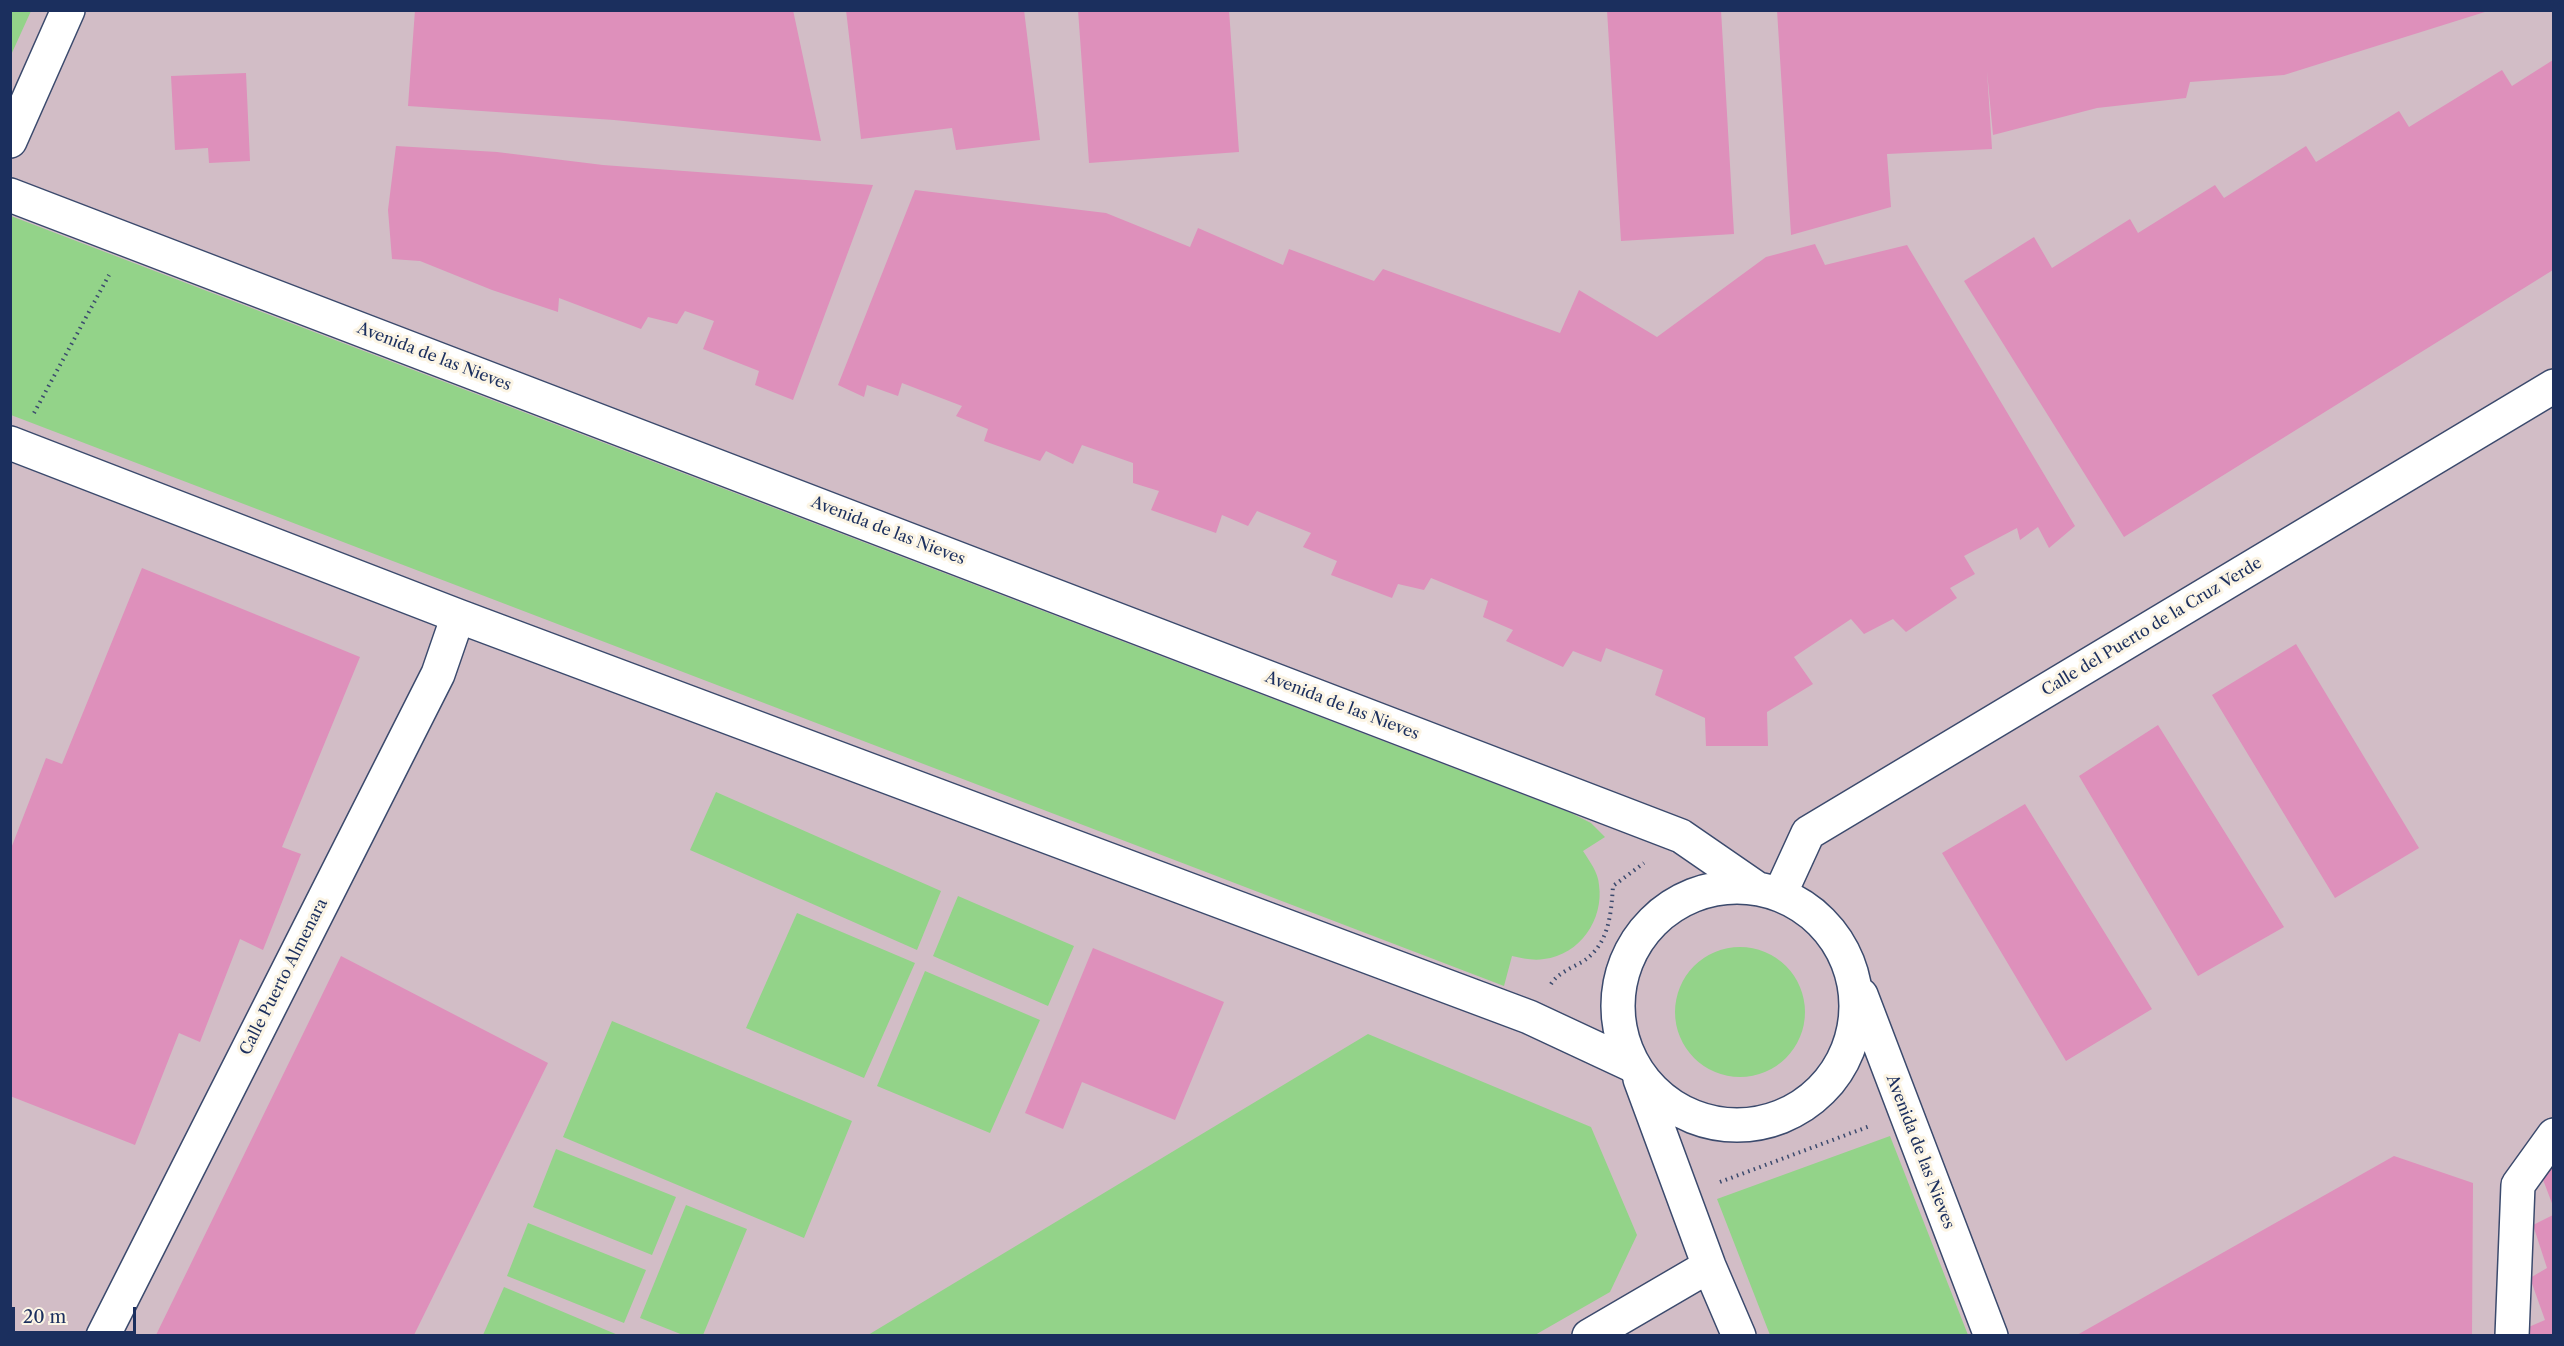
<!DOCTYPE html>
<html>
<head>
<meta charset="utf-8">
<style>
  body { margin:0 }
  #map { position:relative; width:2564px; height:1346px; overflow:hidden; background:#f2e2c3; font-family:"Libre Caslon Text",serif }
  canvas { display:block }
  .frame { position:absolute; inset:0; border:12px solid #1b2f5e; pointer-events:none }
  .scale { position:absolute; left:12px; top:1307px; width:124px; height:27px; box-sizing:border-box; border:3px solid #1b2f5e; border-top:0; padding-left:8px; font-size:18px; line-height:21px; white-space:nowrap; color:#1b2f5e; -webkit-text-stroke:4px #fcf5e5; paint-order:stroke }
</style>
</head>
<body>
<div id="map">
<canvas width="2564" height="1346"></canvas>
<div class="frame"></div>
<div class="scale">20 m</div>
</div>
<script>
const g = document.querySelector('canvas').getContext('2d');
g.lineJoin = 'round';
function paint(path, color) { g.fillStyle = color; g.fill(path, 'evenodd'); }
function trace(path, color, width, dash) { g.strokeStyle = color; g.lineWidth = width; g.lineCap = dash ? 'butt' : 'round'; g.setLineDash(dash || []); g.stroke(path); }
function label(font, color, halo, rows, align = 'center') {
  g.font = font + ' "Libre Caslon Text",serif'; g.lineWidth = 6; g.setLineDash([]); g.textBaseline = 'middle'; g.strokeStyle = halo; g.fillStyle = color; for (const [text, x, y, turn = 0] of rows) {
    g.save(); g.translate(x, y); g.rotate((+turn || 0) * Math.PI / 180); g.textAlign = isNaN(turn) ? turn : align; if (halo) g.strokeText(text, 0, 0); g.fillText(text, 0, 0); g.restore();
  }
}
paint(new Path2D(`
  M11,11H2553V1335H11Z`), '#d2bdc6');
paint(new Path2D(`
  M11,10L31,11L11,55L10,11Z
  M11,216L1571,813L1591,823L1605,837L1583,851C1590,862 1598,872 1599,885C1604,919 1580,955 1544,959C1533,961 1522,958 1512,956L1504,986L11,415Z
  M716,792L941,891L917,950L690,850Z
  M958,896L1074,946L1048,1006L933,956Z
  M797,913L915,963L864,1078L746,1028Z
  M1675 1012a65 65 0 1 1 130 0a65 65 0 1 1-130 0Z
  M925,971L1040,1020L990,1133L877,1086Z
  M612,1021L852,1121L804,1238L563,1137Z
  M1368,1034L1591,1127L1637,1235L1610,1292L1535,1335H868Z
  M1890,1136L1968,1335H1770L1717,1199Z
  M556,1149L676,1197L652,1255L533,1207Z
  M686,1205L747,1229L703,1335H683L640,1318Z
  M528,1223L646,1270L624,1323L507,1276Z
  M504,1287L618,1335H483Z`), '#93d389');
paint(new Path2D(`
  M415,10H793L821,141L614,120L408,106Z
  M846,10H1024L1040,140L956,150L952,128L861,139Z
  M1078,10H1229L1239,152L1089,163Z
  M1607,10H1721L1734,234L1621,241Z
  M1777,10H2488V11L2284,75L2190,82L2186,98L2097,108L1993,135L1987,71L1992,149L1887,154L1891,207L1791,235Z
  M2553,60V270L2124,537L1964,281L2034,237L2052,268L2130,219L2138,233L2215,185L2224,198L2306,146L2316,162L2399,111L2409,127L2502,70L2512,86Z
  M246,73L250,161L209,163L208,148L175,150L171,76Z
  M396,146L497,152L603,165L873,185L793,400L755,385L759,371L703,349L714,321L685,311L677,324L648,317L641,329L559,298L558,312L492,290L420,261L392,259L388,210Z
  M915,190L1106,213L1190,247L1198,228L1283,265L1289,249L1374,281L1383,269L1560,333L1579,290L1657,337L1766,257L1815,244L1825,265L1907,245L2075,526L2049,548L2038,527L2020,540L2017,528L1964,556L1975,574L1950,588L1957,598L1906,632L1893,619L1864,634L1851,619L1794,657L1813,684L1767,712L1768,746H1706L1705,718L1655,695L1663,670L1606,648L1601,662L1573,651L1563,667L1506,641L1513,630L1483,617L1488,601L1431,578L1424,590L1398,584L1392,598L1331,575L1337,561L1303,547L1311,533L1257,511L1248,526L1222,515L1216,533L1151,510L1159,491L1133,483V463L1082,445L1073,464L1046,451L1040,461L984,441L988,429L956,416L962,406L902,383L898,396L867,385L864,397L838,385Z
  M142,568L360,657L282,847L301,854L263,950L240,939L200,1042L179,1033L135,1145L10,1096V851L46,758L62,764Z
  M2296,644L2419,848L2335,898L2212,695Z
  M2158,725L2284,927L2198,976L2079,776Z
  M2025,804L2152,1009L2066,1061L1942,853Z
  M1093,948L1224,1002L1175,1120L1082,1082L1063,1129L1025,1113Z
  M341,956L548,1063L414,1335H156Z
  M2394,1156L2473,1183L2472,1335H2077Z
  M2553,1157V1206L2542,1177Z
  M2553,1215V1335H2526L2524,1329L2545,1320L2530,1278L2547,1268L2533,1225Z`), '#de90bb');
const minor = new Path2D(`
  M10,141L68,10
  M10,195L1681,836L1755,887
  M10,443L458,616L1529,1017L1634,1066
  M1618 1006a119 119 0 1 1 238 0a119 119 0 1 1-238 0Z
  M1780,894L1808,833L2554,386
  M1861,995L1991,1336
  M1640,1079L1709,1266L1739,1336
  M103,1336L438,674L458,616
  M1589,1336L1709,1266
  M2512,1336L2518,1185L2554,1135`);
trace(minor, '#3b4a6d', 36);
trace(new Path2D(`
  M34,413L109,275
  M1551,984C1558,973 1571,968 1582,962C1609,945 1611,915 1613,886L1644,863
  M1720,1182L1870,1126`), '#3b4a6d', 4, [1.5, 4.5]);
trace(minor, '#fff', 33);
label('16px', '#1b2f5e', '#fcf5e5', [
  ["Avenida de las Nieves",434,357,21],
  ["Avenida de las Nieves",888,531,21],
  ["Calle del Puerto de la Cruz Verde",2152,627,-31],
  ["Avenida de las Nieves",1342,706,21],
  ["Calle Puerto Almenara",284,977,-63],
  ["Avenida de las Nieves",1920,1152,69]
]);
</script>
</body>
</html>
